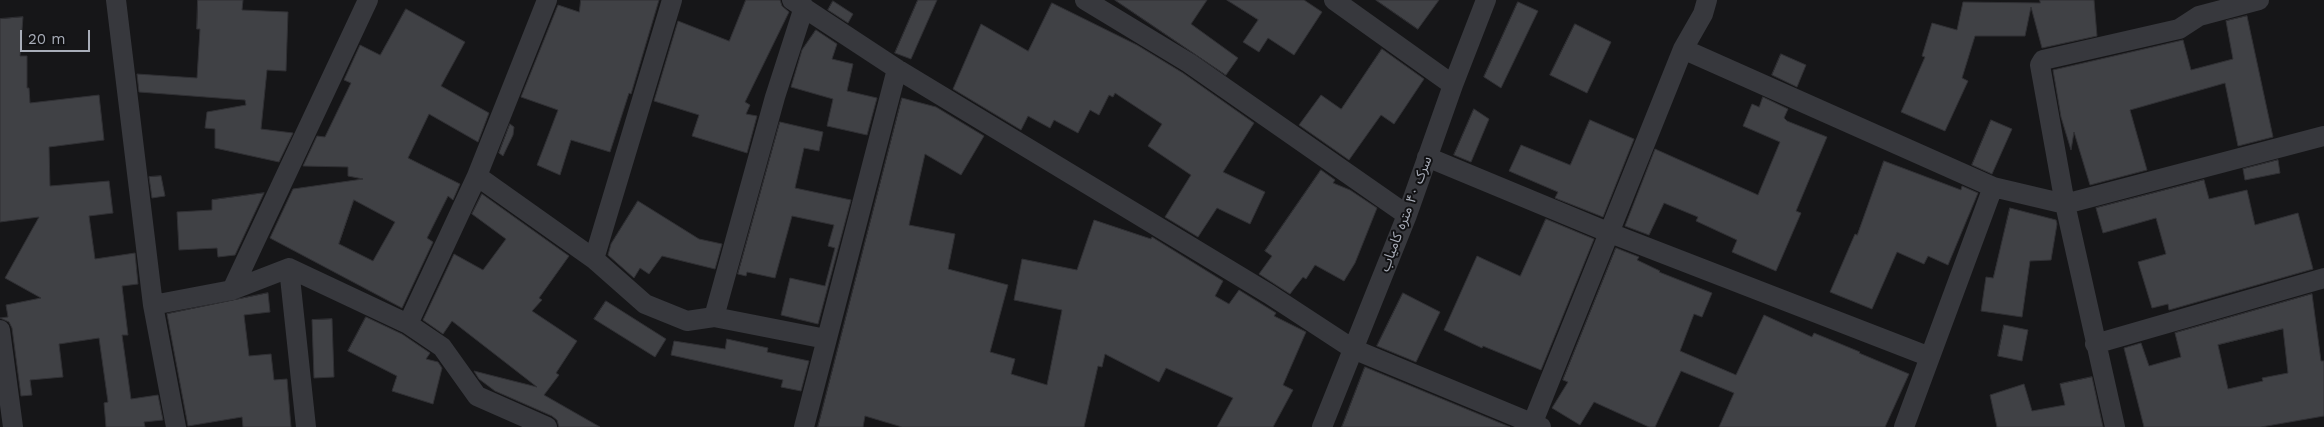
<!DOCTYPE html>
<html>
<head>
<meta charset="utf-8">
<style>
  body { margin:0 }
  #map { position:relative; width:2324px; height:427px; overflow:hidden; background:#161618; font-family:"Work Sans",sans-serif }
  canvas { display:block }
  .scale { position:absolute; left:20px; top:30px; width:70px; height:22px; box-sizing:border-box; border:2px solid #a8adb8; border-top:0; padding-left:6px; font-size:15px; line-height:18px; white-space:nowrap; color:#a8adb8; -webkit-text-stroke:4px #111113; paint-order:stroke }
</style>
</head>
<body>
<div id="map">
<canvas width="2324" height="427"></canvas>
<div class="scale">20 m</div>
</div>
<script>
const g = document.querySelector('canvas').getContext('2d');
g.lineJoin = 'round';
function paint(path, color) { g.fillStyle = color; g.fill(path, 'evenodd'); }
function trace(path, color, width, dash) { g.strokeStyle = color; g.lineWidth = width; g.lineCap = dash ? 'butt' : 'round'; g.setLineDash(dash || []); g.stroke(path); }
function label(font, color, halo, rows, align = 'center') {
  g.font = font + ' "Work Sans","Noto Sans Arabic",sans-serif'; g.lineWidth = 4; g.setLineDash([]); g.textBaseline = 'middle'; g.strokeStyle = halo; g.fillStyle = color; for (const [text, x, y, turn = 0] of rows) {
    g.save(); g.translate(x, y); g.rotate((+turn || 0) * Math.PI / 180); g.textAlign = isNaN(turn) ? turn : align; if (halo) g.strokeText(text, 0, 0); g.fillText(text, 0, 0); g.restore();
  }
}
const building = new Path2D(`
  M198,0H243L242,10L288,12L286,71L267,70L261,129L293,133L279,162L215,148V129L205,128L207,112L246,105L245,100L139,92L137,74L197,78L200,29H197Z
  M581,0H659L631,94L629,93L610,152L571,140L560,175L537,165L558,110L521,97L558,5L579,12Z
  M746,0H780L782,6L789,12L745,102L750,105L746,114L757,116L747,153L692,136L699,115L654,101L678,21L729,41Z
  M918,0H937L911,59L895,53Z
  M1115,0H1207L1191,24L1238,58L1226,75Z
  M1227,0H1304L1322,12L1294,55L1268,38L1259,52L1243,42L1258,20Z
  M1376,0H1439L1418,29Z
  M2040,0H2094L2097,36L2042,48L2031,7L2025,36H1975L1962,78L1968,81L1945,131L1901,112L1925,57L1922,56L1932,23L1957,30L1963,2L2040,3Z
  M833,1L853,14L848,23L828,10Z
  M1518,2L1538,11L1501,88L1484,77Z
  M1052,3L1137,45L1183,73L1254,123L1223,172L1265,192L1250,224L1217,208L1198,237L1165,217L1191,175L1148,146L1162,124L1115,93L1113,97L1109,95L1099,115L1090,110L1078,133L1054,120L1050,128L1028,116L1021,130L953,89L981,24L1028,51Z
  M406,9L465,42L441,86L489,113L478,142L429,114L408,158L460,184L453,200L448,196L427,238L433,242L402,308L270,238L293,189L363,179L348,176V167L303,166L317,136L325,137L351,83L344,80L360,45L380,55ZM354,200L395,222L373,261L339,244Z
  M2247,16L2273,137L2238,146L2225,83L2130,110L2147,170L2090,185L2074,132L2071,150L2061,117L2053,70L2183,40L2191,70L2233,59L2226,21Z
  M23,17L20,56H27V88H29L30,103L99,95L104,140L49,147L50,186L109,181L113,213L89,216L95,259L135,253L138,284L122,286L128,335H122L131,399L158,395L163,420L144,422L145,427H106L104,403L108,402L99,338L59,344L63,377L30,380L32,395L21,396L12,328L9,322L0,318L8,317L6,305L41,298L5,278L39,217L0,222V19Z
  M1575,24L1611,42L1587,93L1550,75Z
  M816,30L837,44L832,59L853,64L847,91L877,98L867,135L827,126L833,99L791,87L802,50Z
  M1382,49L1424,79L1394,124L1381,115L1349,160L1299,125L1321,95L1341,109Z
  M1781,54L1806,65L1797,87L1772,75Z
  M1763,97L1788,109L1784,118L1787,121L1827,137L1796,211L1801,213L1776,271L1732,252L1737,240L1696,221L1698,217L1664,203L1649,235L1625,226L1655,149L1758,195L1780,142L1743,126L1752,104L1759,107Z
  M902,98L936,107L984,136L961,175L925,154L909,225L955,234L948,269L1008,285L990,352L1015,359L1011,374L1047,385L1062,310L1014,300L1022,259L1077,270L1094,220L1151,239L1152,237L1223,281L1215,296L1229,304L1239,290L1276,313L1274,316L1306,332L1283,385L1293,390L1273,427H1217L1233,398L1166,368L1159,382L1105,354L1102,367L1098,366L1084,427H902L865,416L863,427H818Z
  M1474,109L1489,119L1471,162L1454,155Z
  M1590,120L1634,139L1603,217L1555,198L1558,192L1509,171L1521,145L1570,165Z
  M1991,120L2012,129L1992,174L1972,165Z
  M780,122L823,132L819,151L804,148L795,188L851,200L818,324L781,315L790,278L825,286L835,248L828,246L834,225L792,216L775,278L747,272L746,276L738,274Z
  M510,124L514,127L513,135L503,156L499,153Z
  M2278,160L2280,173L2245,180L2243,169Z
  M1884,161L1961,190L1962,186L1978,193L1948,265L1928,256L1924,264L1897,252L1872,309L1830,292L1855,234L1857,235Z
  M1321,170L1335,180L1333,183L1350,190L1377,208L1355,263L1344,281L1315,265L1306,279L1303,277L1290,294L1259,274L1272,256L1265,251Z
  M161,176L165,196L152,198L149,177Z
  M2204,180L2209,199L2247,190L2255,225L2298,213L2313,269L2169,310L2168,304L2152,308L2138,262L2166,254L2156,218L2103,233L2096,208Z
  M264,193L235,255L218,257L217,248L179,250L177,212L212,210V200Z
  M482,194L569,256L539,298L542,300L532,311L577,341L556,373L559,375L544,395L600,427H559L557,420L552,416L495,391L479,379L474,371L537,387L452,321L443,334L423,320L454,254L483,270L506,239L472,214Z
  M638,201L699,239L722,244L715,269L662,256L649,274L640,268L634,278L608,255L611,244Z
  M2010,208L2056,220L2057,224L2051,260L2030,261L2022,317L1981,311L1986,277L1993,278Z
  M1546,219L1594,239L1541,370L1483,346L1482,348L1444,330L1477,256L1520,276Z
  M1616,248L1639,257L1637,260L1660,271L1659,272L1712,293L1702,317L1694,314L1680,351L1736,375L1764,315L1812,337L1814,333L1860,352L1859,353L1909,374L1885,427H1719L1734,393L1681,371L1655,427H1649L1594,402L1580,425L1552,408L1568,382L1563,380Z
  M268,293L270,312L244,315L249,356L271,354L274,380L287,379L291,427H243L242,417L188,426L167,314Z
  M1403,293L1440,312L1416,362L1377,346Z
  M2312,294L2321,361H2324V416L2261,427H2144L2124,348L2141,343L2149,366L2181,357L2175,333ZM2283,329L2288,373L2262,378L2263,381L2228,389L2218,345Z
  M606,301L666,339L655,357L594,319Z
  M366,317L402,334L430,353L426,359L438,362L442,368L433,404L392,391L397,376L348,351Z
  M332,319L334,377L314,378L312,320Z
  M2004,325L2028,330L2022,361L1998,356Z
  M727,339L768,348L767,352L809,361L801,391L781,387L783,380L671,355L674,341L725,349Z
  M1365,367L1510,427H1342Z
  M2092,377L2103,427H1997L1990,395L2024,384L2032,411L2065,405L2060,384Z`);
paint(building, '#404145');
trace(building, '#303034', 1);
trace(new Path2D(`
  M116,0L153,305L176,427
  M792,0L897,69L1269,294L1353,349L1541,427
  M1085,0L1189,63L1407,215
  M1334,0L1453,85
  M1683,49L1993,187L2065,204L2324,136
  M1427,157L1610,233L1930,357
  M477,176L594,259L645,304L687,321L714,317L826,339
  M594,259L672,0
  M289,268L306,427
  M232,290L368,0
  M153,305L232,290L289,268L408,324L442,347L477,396L547,427
  M714,317L775,97L804,7
  M408,324L477,176L547,0
  M0,330L13,427
  M2095,344L2324,278
  M804,427L897,69
  M1322,427L1407,215L1453,85L1486,0
  M1531,427L1683,49L1703,14L1707,0
  M1904,427L1993,187
  M2115,427L2065,204L2040,65L2043,60L2179,29L2199,16L2259,0`), '#37383d', 20);
label('14px', '#a8adb8', '#111113', [
  ["سرک ۴۰ متره کامیاب",1406,214,-69]
]);
</script>
</body>
</html>
